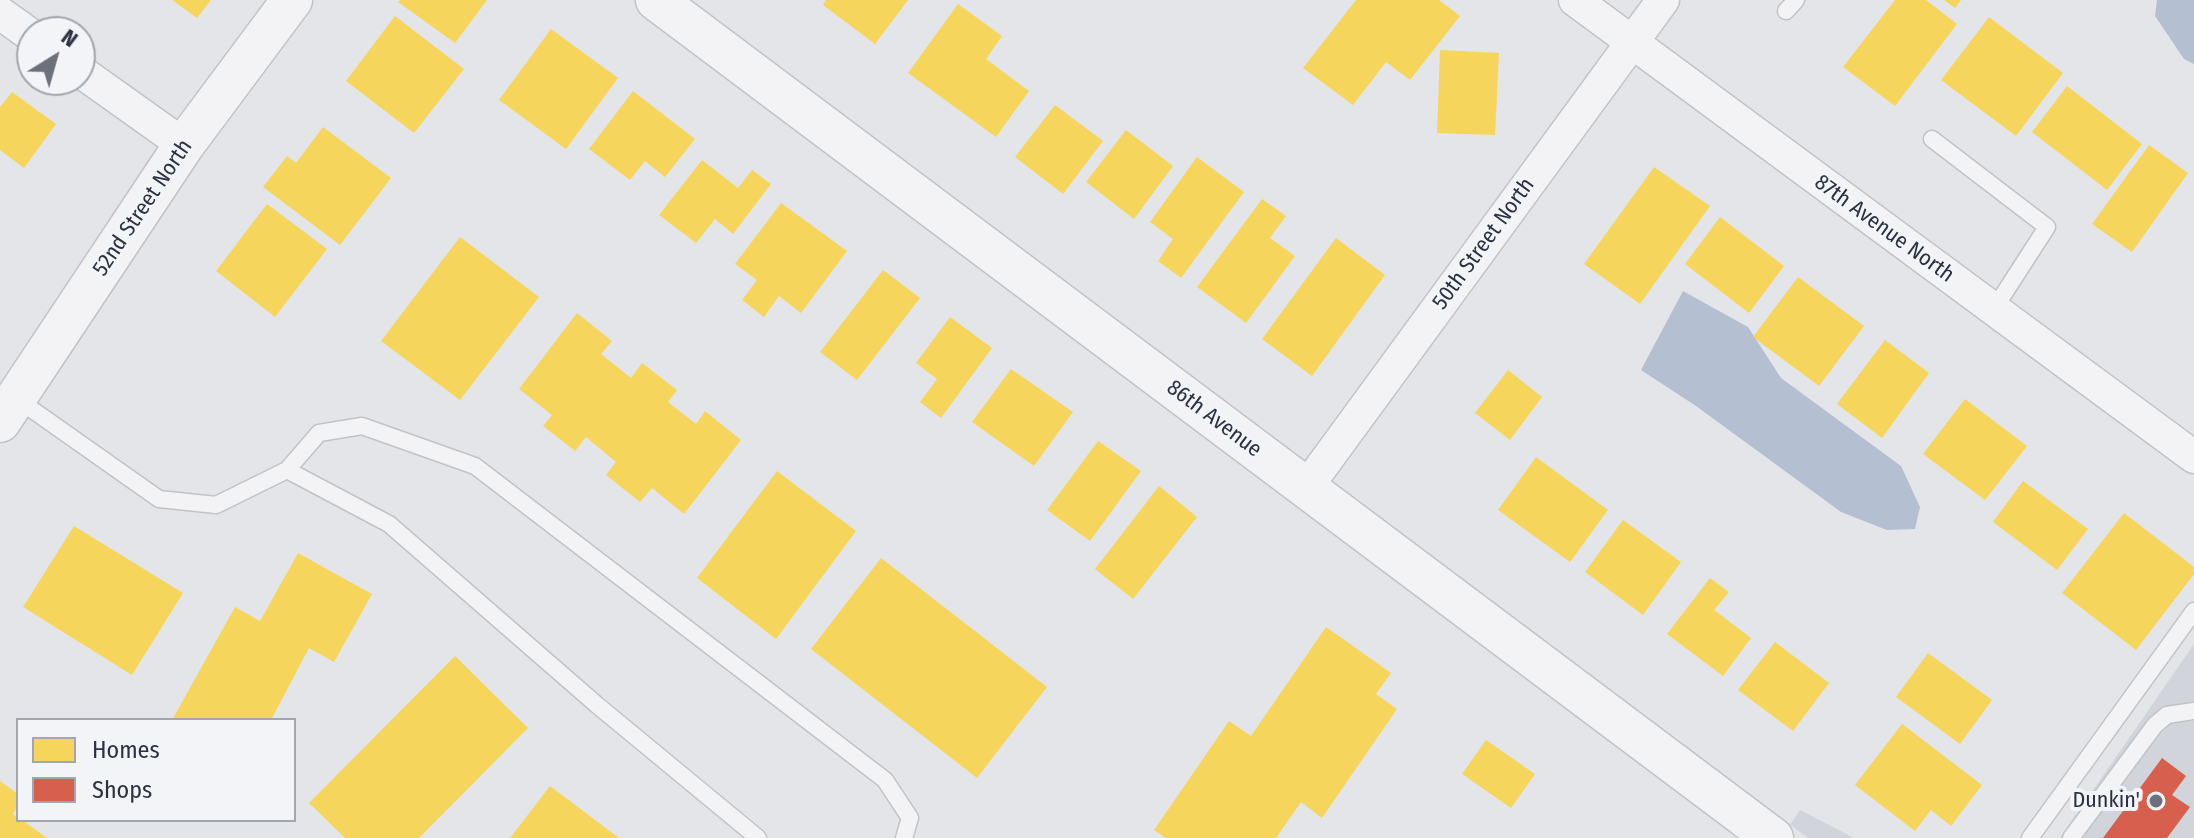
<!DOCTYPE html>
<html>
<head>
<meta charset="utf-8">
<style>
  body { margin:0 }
  #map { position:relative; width:2194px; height:838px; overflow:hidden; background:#e4e5e8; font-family:"Fira Sans Condensed",sans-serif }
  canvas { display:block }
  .legend { position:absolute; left:16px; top:718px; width:280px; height:104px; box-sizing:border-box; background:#f2f4f7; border:2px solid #a2a6ae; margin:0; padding:10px 14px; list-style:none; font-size:24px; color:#2b3141 }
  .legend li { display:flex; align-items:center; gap:16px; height:40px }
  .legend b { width:40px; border:2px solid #a2a6ae }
  .north { position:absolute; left:16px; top:16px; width:80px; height:80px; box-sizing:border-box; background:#f2f4f7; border:2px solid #a2a6ae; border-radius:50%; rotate:37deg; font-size:22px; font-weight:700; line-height:32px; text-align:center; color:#2b3141 }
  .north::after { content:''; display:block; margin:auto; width:28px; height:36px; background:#6c707b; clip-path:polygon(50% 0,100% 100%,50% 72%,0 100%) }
</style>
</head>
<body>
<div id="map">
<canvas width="2194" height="838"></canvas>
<ul class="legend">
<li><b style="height:22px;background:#f6d55c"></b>Homes</li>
<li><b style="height:22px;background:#d6604d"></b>Shops</li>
</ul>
<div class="north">N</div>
</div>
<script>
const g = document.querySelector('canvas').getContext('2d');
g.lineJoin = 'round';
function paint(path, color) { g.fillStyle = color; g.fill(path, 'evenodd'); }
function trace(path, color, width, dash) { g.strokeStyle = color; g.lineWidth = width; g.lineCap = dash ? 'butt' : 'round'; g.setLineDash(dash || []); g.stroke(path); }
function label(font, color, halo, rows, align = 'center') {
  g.font = font + ' "Fira Sans Condensed",sans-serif'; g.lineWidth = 8; g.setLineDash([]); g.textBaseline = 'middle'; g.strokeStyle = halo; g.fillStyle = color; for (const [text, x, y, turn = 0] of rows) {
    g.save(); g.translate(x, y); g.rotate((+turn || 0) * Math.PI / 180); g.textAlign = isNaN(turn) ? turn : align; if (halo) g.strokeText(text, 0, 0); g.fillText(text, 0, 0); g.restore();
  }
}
paint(new Path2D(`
  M2194,644V838H2060Z
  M1800,810L1854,838H1808L1790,825Z`), '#d2d4db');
paint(new Path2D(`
  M2157,0H2194V64L2184,59L2155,16Z
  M1683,291L1748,327L1781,378L1901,466L1920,507L1915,529L1887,530L1841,512L1696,406L1641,370Z`), '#b4bfd2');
paint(new Path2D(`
  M172,0H211L197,18Z
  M400,0H487L455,43L398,2Z
  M826,0H908L875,44L823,5Z
  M1356,0H1439L1460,16L1410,80L1386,62L1353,105L1303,68Z
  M1895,0H1926L1957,24L1895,106L1843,67Z
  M1944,0H1961L1955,8Z
  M958,4L1002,36L986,59L1029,91L996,137L908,73Z
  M395,16L464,69L414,133L346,81Z
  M1989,17L2063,73L2016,136L1941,80Z
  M551,29L618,78L566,149L499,100Z
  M1440,50L1499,53L1495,135L1437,133Z
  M2067,86L2142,144L2107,190L2032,132Z
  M633,91L695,139L665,177L645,161L630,180L589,149Z
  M12,92L56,124L24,168L0,150V107Z
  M1055,105L1103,141L1063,194L1015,157Z
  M323,127L391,178L340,245L263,187L287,156L296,163Z
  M1126,130L1173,166L1134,219L1086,182Z
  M2149,145L2188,173L2132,252L2092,224Z
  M1197,157L1244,192L1181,278L1158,261L1173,239L1150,222Z
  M702,160L738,188L752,170L771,184L733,234L715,219L696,243L659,215Z
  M1654,167L1710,206L1640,304L1584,264Z
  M1262,199L1286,216L1270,238L1295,256L1246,323L1197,287Z
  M781,203L847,251L801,313L779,296L764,317L742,300L757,280L735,264Z
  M267,204L327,249L275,317L216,271Z
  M1720,217L1784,266L1749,313L1685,264Z
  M460,237L539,297L460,400L381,341Z
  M1336,238L1385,275L1312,376L1262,339Z
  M883,270L920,298L857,380L820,352Z
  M1798,277L1864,326L1819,386L1753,337Z
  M577,313L612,341L601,354L631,378L642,363L677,390L668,402L696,424L705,411L741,440L684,514L652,488L640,502L606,475L616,462L586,437L575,451L543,426L552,415L519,389Z
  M950,317L992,348L941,418L920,402L937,379L916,363Z
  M1885,340L1929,373L1882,438L1837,404Z
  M1011,369L1073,412L1034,466L972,422Z
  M1508,370L1542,397L1510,440L1475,413Z
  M1965,399L2027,446L1985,500L1923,454Z
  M1098,441L1141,471L1090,541L1047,510Z
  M1536,457L1608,510L1570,562L1498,510Z
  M777,471L856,531L776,639L697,578Z
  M2023,481L2088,529L2057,570L1993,522Z
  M1159,486L1197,517L1133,599L1095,569Z
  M2124,513L2194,567V574L2136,650L2062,593Z
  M1623,520L1681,562L1643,615L1585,572Z
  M74,526L183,593L132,675L23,607Z
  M298,553L372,594L334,662L309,648L271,720H172L235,607L260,621Z
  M881,558L1047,687L977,778L811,649Z
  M1710,578L1729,592L1714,610L1751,638L1723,676L1667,634Z
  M1326,627L1391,673L1376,694L1397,709L1322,818L1301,802L1276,838H1166L1154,830L1229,721L1251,736Z
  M1775,642L1829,683L1793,731L1738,690Z
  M1928,653L1992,700L1960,744L1896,697Z
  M455,656L528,728L419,838H345L309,803Z
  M1902,724L1982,785L1951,826L1931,810L1915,831L1855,785Z
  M1486,740L1535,774L1511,808L1462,774Z
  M0,781L18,794V807L13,813L18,820H22L47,838H0Z
  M550,786L619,838H510Z`), '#f6d55c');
paint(new Path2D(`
  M2162,758L2186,776L2172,795L2190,807L2167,838H2103Z`), '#d6604d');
const service = new Path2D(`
  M1786,11L1796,0
  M1932,139L2047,227L1994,309
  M17,399L159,499L216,505L287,470L319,433L362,426L475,466L885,780L910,818L904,838
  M287,470L389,524L597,705L758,838
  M2030,838L2194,611
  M2071,838L2155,725L2167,715L2194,711`);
const minor = new Path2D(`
  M1575,0L2194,457
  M0,13L32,36
  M80,71L184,145
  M1306,488L1663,0`);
const tertiary = new Path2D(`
  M656,0L1773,838
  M0,422L184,145L292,0`);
trace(service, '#c2c3c6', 19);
trace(minor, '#c2c3c6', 35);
trace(tertiary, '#c2c3c6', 43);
trace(service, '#f3f3f5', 16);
trace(minor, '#f3f3f5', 32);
trace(tertiary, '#f3f3f5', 40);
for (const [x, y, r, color] of [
  [2156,801,8,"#6c707b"]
]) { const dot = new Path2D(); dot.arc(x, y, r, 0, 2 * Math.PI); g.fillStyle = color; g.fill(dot); trace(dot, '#f2f4f7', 3); }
label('22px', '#2b3141', '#f2f4f7', [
  ["52nd Street North",143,208,-56],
  ["87th Avenue North",1884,229,36],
  ["50th Street North",1484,244,-54],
  ["86th Avenue",1214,419,37]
]);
label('22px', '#2b3141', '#f2f4f7', [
  ["Dunkin'",2140,801]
], 'right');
</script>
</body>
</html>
